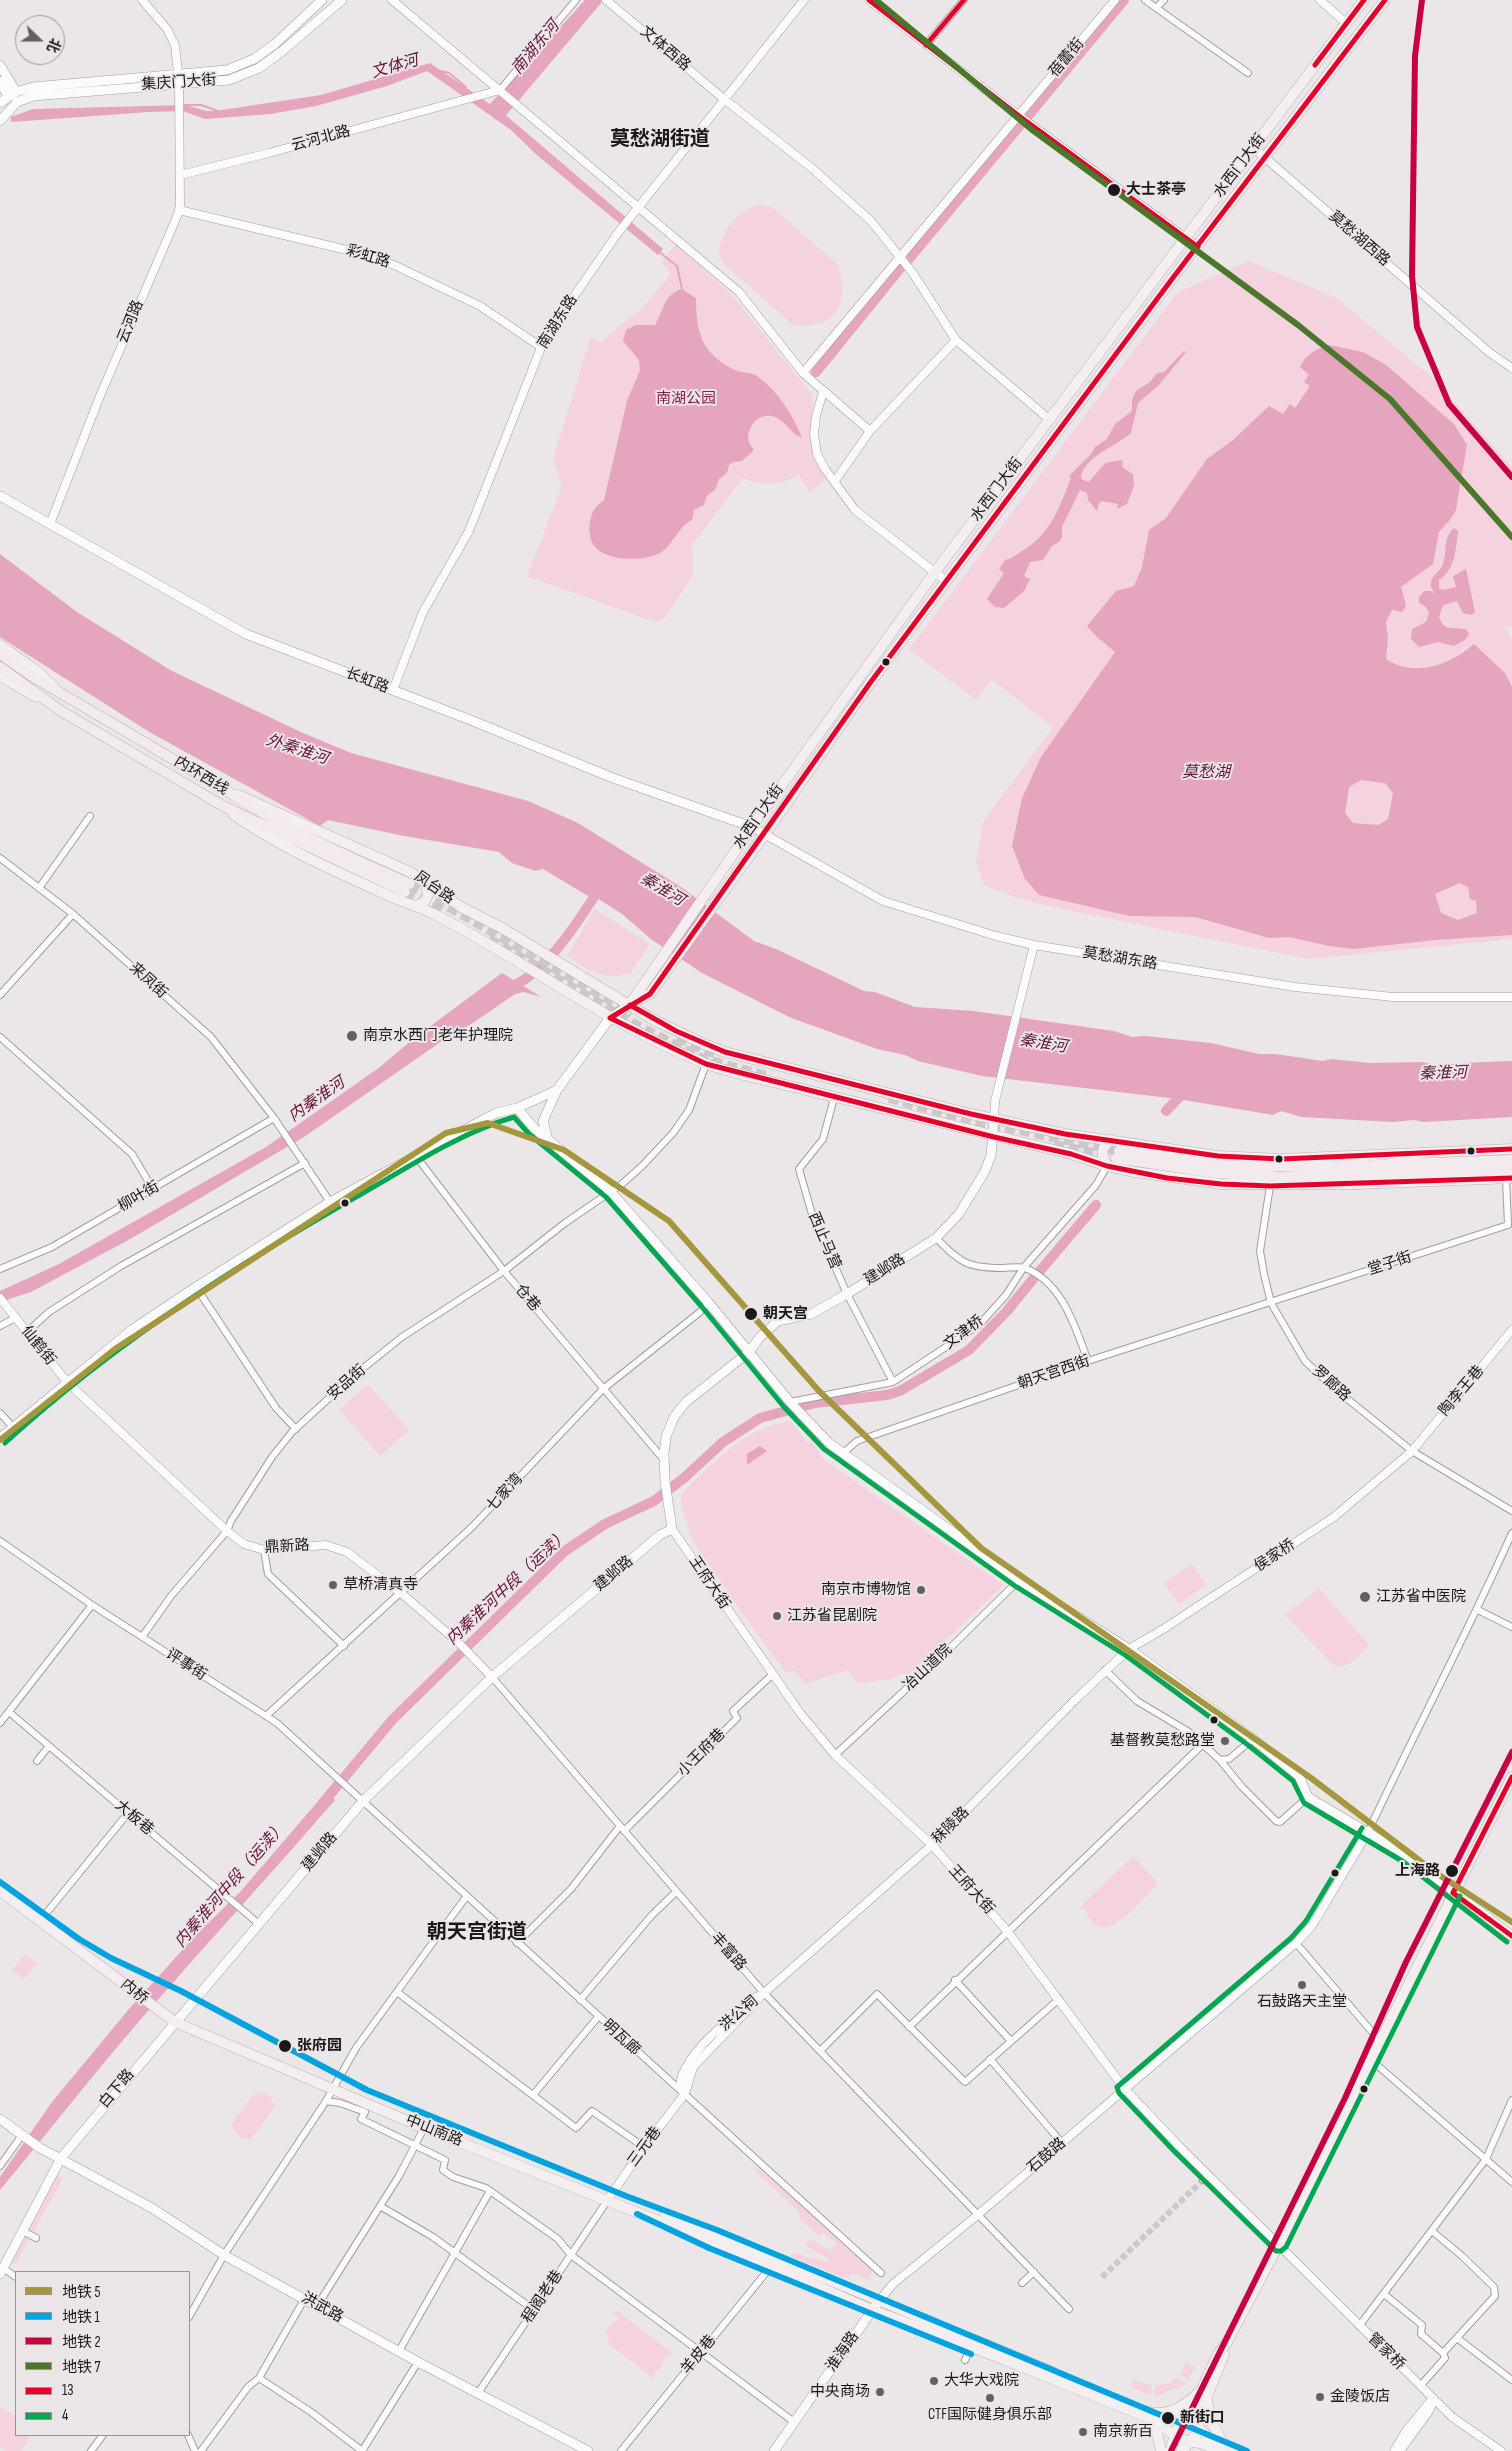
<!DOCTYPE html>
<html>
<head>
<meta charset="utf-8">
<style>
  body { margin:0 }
  #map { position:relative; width:1512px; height:2451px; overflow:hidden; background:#ebe6e8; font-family:"Sofia Sans Condensed","Noto Sans SC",sans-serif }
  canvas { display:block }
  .legend { position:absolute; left:15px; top:2271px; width:175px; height:165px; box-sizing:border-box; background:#ece5e7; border:1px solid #989395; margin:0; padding:6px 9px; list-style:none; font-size:15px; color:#1a1819 }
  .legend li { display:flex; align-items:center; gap:10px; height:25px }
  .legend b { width:25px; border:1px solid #989395 }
  .north { position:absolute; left:15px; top:15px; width:50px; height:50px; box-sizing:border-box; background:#ece5e7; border:1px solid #989395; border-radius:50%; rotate:112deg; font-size:14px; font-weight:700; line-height:20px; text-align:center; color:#1a1819 }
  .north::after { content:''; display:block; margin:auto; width:18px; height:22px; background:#636061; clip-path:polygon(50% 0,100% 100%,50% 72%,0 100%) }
</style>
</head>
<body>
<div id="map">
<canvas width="1512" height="2451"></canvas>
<ul class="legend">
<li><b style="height:6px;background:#a6963d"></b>地铁 5</li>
<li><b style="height:6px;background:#00a2df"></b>地铁 1</li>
<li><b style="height:6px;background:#c7003f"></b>地铁 2</li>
<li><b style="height:6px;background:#4a7729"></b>地铁 7</li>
<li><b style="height:6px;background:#e4002b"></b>13</li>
<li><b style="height:6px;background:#00a651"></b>4</li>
</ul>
<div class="north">北</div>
</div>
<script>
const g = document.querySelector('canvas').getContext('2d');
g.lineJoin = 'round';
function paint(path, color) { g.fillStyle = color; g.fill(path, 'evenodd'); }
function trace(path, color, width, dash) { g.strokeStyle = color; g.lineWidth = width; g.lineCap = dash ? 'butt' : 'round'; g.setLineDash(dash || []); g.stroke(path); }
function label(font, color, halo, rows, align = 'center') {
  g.font = font + ' "Sofia Sans Condensed","Noto Sans SC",sans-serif'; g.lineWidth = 4; g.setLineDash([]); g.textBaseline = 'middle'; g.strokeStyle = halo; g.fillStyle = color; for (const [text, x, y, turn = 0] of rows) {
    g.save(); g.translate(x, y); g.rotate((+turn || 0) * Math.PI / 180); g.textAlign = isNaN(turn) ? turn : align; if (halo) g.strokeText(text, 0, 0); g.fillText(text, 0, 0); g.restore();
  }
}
paint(new Path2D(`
  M759,204L772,207L837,264C844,282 847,308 827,320C817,327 804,325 793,325L723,263L718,250C729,223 732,216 759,204Z
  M676,244L732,295L813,396L812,436L828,478L810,492L799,475C779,485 763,487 743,478L692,545L693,575L664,619L655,622L527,576L562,486L553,458L591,337L602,342L626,320L640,311L671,274L662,262Z
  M1249,261L1338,299L1434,379L1512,467V626L1506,628L1512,642V939L1309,959L1047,906L1012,896L984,885L976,863L983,822L1053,727L992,680L976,700L909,649L1178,292Z
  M595,909L650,944L631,973C602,981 590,971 567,956Z
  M368,1384L409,1430L380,1456L339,1410Z
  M791,1421L808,1444L812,1442L824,1460L1004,1585L907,1676L903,1673L891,1679L858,1683L847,1670L805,1684L794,1670L787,1674L742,1613L692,1539L682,1508L681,1494C712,1464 745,1427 791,1421Z
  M1192,1564L1206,1585L1179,1604L1164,1583Z
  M1319,1588L1369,1645C1359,1655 1347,1673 1331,1663L1285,1615Z
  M1133,1856L1158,1883C1145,1896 1115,1937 1096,1925C1090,1921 1087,1915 1086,1908L1083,1910L1080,1907Z
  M25,1954L37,1964L24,1979L12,1970Z
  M260,2092L270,2096L275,2106L251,2139C241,2141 233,2134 232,2123L252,2096Z
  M759,2167L873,2270L869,2280L853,2274L845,2278L790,2256L792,2253L827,2262L828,2258L805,2246L811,2239L829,2250L837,2244L823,2232L819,2236L800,2219L799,2212L755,2171Z
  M56,2175L63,2178L16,2264L10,2262Z
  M616,2310L672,2353L670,2357L666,2355L661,2368L653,2373L656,2376L654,2379L609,2344L606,2330L613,2322L619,2318L613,2314Z
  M1186,2362L1195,2367L1188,2380L1180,2374Z
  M1177,2377L1185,2384L1180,2389L1178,2387L1158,2396H1154L1155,2386L1167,2384Z
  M1132,2379L1152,2386L1150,2395L1131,2387Z
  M0,2407L16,2416V2435H29V2440L21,2451H7L0,2447Z`), '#f4d3df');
paint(new Path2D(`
  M585,0H596L502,109V112L663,249L658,255L538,156L511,130L427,71L387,86L316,106L271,114L205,119L183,111L149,112L11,122V117L33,109L186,105L206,111H215L321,95L430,63L490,104Z
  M682,289L696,298C696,333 702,354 735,370C742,373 751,372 757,376C779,392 791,413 802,437C789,437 784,410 762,417C755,419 751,425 749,432C746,439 750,444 754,450L742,461L733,462L729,465L727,473L719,479L715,490C706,496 707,495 704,505L694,510L692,520C677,527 672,549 656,555C640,561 609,561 596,548C587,540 588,518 595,508C597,505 601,503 604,500L627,401L640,370L639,360L623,341L626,330L636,325H655C664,310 664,294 682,289Z
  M1329,345L1363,352L1386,365L1454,424L1467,445L1456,510L1450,520L1439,532L1433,564L1401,587L1406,606L1402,612L1392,610L1386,622L1388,638L1386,659C1415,678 1450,665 1474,644L1505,673L1512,687V935L1435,940L1354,949L1329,946L1289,937L1269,938L1195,917L1129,916L1039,895L1025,879L1012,846L1022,798L1041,757L1115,652L1097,637L1087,626L1116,591L1134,586L1142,567L1149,530L1166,518L1207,459L1233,440L1269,406L1283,414L1290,404L1295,408L1310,386L1304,382L1309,375L1300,367C1306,354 1316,349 1329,345ZM1361,780L1385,783L1393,793L1388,819L1378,825L1353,823L1345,813L1349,787ZM1460,883L1468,887L1470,899L1476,901L1477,913L1458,920L1441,913L1435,894Z
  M1184,351L1186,352L1159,385L1138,403L1131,433C1117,446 1082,457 1081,479L1089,482L1105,463L1121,460L1123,462L1122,467L1133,474L1134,486L1127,504L1117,509L1118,504L1102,501L1099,503L1097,511L1088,500L1087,493L1080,490L1062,527V537L1059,542L1052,546L1043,560L1030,562L1024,576L1030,579L1024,591L1004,608L995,607L987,599L1004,573L999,569L1005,560C1013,558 1016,555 1022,551C1051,534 1059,508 1071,478L1069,476L1092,453L1095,447L1107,439L1115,424L1132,411V400L1136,391L1150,382L1157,373L1164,372Z
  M1454,528L1458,531C1456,548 1455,571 1439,580V588L1443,590L1456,587L1453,576L1466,569L1475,612L1471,615L1463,613L1457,601L1443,605L1439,617L1443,625L1448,628L1466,629L1469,634L1465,640L1454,646L1438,642L1419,647L1411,639L1412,629L1426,622L1429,613L1426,607L1419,603V597L1424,591H1431L1434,594C1433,590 1430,587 1431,583C1431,576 1439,572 1442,566C1448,554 1442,538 1454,528Z
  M0,554L77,612L172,671L303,733L351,753L528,801L578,823L681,887L754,941L776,949L864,991L875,992L915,1007L974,1011L1114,1031L1132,1037L1145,1036L1211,1043L1259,1054H1276L1322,1061L1332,1059L1370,1063L1422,1062L1439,1066L1458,1063L1512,1061V1117L1424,1122L1414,1120L1393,1122L1301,1117L1281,1111L1273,1115L1178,1099L982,1076L918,1061L905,1055L877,1049L789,1017L702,973L651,939L622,914L594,896L593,899L543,869L535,871L512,863L499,852L404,836L328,820L320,826L151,733L0,637Z
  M502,973L541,997L524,992L515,994L473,1023L442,1041L304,1137L132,1238L31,1292L0,1302V1291L59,1264L266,1147L380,1067L413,1039Z
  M760,1446L767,1451L747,1465V1454Z
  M326,1792L335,1800C272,1873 206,1944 142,2018C93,2074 48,2133 0,2190V2177L52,2102L129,2009L195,1936L240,1892Z`), '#e5a5be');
trace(new Path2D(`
  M441,71L449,73L466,87
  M181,105H201L218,111
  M658,251L677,266L682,289`), '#e5a5be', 2);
trace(new Path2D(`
  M499,116L597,0
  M1027,117L1124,0
  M908,260L1021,124
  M816,372L902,266
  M506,989C546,975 579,920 601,886
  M1166,1111L1186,1090
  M1039,1272L1096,1205
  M322,1804L393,1719L565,1551L605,1524L654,1501L684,1478L723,1442L760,1418L815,1403L887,1395L900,1391L969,1350L1007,1311L1033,1279`), '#e5a5be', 10);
trace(new Path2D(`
  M1102,2277L1203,2180`), '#ccc7c9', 6, [6, 3]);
trace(new Path2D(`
  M410,884L632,1013
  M405,892L443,914
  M489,939L636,1025L703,1059L770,1077
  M678,1037L704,1050L720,1054
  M889,1098L977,1121L1119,1151
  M1054,1145L1116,1158`), '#ccc7c9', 10, [10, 5]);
const minor = new Path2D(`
  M1145,0L1248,73
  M1156,8L1164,0
  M926,45L964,0
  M500,90L576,0
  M0,858L73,914L211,1037L274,1118L330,1202
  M39,888L90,816
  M0,995L73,914
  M0,1037L132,1154L153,1189
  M834,1098L823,1139L799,1169L812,1214L847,1294L893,1382
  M415,1155L504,1271L664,1460
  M1506,1178L1508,1225
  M1270,1186L1260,1251L1264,1274L1271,1303L1305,1361L1335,1389L1412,1451L1512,1511
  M936,1238C961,1263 967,1268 1003,1268C1009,1268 1019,1266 1025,1268C1063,1283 1075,1327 1088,1361
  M0,1269L52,1247L274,1118
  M196,1287L276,1408L296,1429
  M0,1326L15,1318
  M27,1332L49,1312L121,1266L305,1163
  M790,1402L893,1382L979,1325L1006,1295L1024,1267L1096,1185L1107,1166
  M0,1413L12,1426
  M842,1454L857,1441L1088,1361L1508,1225
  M0,1541L92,1605L277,1723L881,2273
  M264,1550L268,1574L344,1646
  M1478,1610L1512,1627
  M142,1637L171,1596L227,1531L231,1521L272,1457L292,1432L351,1378L402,1337L504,1271L565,1223L622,1184L642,1166L673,1133L689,1110L706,1064
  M1105,1670L1137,1701L1189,1732L1220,1760L1229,1759L1253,1739
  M492,1677L764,1993L1069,2309
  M9,1712L259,1924
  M266,1716L472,1527L603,1389L700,1312L708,1302
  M0,1723L92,1605
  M835,1755L944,1654L1019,1580
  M1220,1760L1242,1787L1276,1821L1280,1822L1308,1797
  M37,1761L49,1746
  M624,1831L737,1718L733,1711L772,1675
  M1368,1832C1415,1732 1467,1634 1512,1533
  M44,1916L128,1813
  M517,1943L571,1889L620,1826
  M1296,1943L1379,2040
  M955,1980L1010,2040
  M397,1992L576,2128L592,2111L644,2147
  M580,2000L652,1915L676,1892
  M909,2027L1203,1744
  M820,2051L877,1994L965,2082L1059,1999
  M990,2059L1062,2143
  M1370,2059L1512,2182
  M533,2095L598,2017
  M326,2101L340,2103L365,2112L361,2119L445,2160L443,2170L453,2177L486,2188L558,2239L571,2255L794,2422
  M0,2166L20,2138
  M1203,2180L1208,2174
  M380,2206L433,2237L534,2310
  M23,2231L36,2238
  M3,2268L16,2277
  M1022,2283L1034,2272
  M1384,2294L1422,2325L1421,2334L1443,2353
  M317,2306L399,2176L424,2128
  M189,2317L224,2255L326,2101L356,2048L466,1897
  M1359,2326L1486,2159L1512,2100
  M1457,2338L1512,2380
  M399,2351L490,2191
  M965,2360L971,2347
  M259,2378L311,2412L362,2451
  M1421,2385L1445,2358L1443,2353L1495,2296L1494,2287L1462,2256L1432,2231
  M478,2393L607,2201
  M188,2435L195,2451
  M91,2451L103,2435
  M201,2451L248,2387L259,2378L305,2298
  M362,2451L418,2362
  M621,2451L773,2264`);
const tertiary = new Path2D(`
  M392,0L739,292L803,373L870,431
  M606,0L724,99L813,169L871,221L912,272L956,340
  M869,0L1019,116L1198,247
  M1320,0L1346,23
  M1254,148L1490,353L1512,368
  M180,175L269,153L500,90
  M179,210L351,251L394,265L480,306L541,347
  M803,373L1115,0
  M823,392L816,416L814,434L817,454L825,469L855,510L946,581
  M835,481L870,431L956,340L1050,420
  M50,524L100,396L178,214L180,205L179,82L175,45L167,29L142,0
  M393,690L423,612L469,531L544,340L617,234L804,0
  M752,827L883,901L996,936L1034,945L1295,987L1393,997H1512
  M994,1119L995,1101L1034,945
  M0,1298L67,1382L227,1531L244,1544L264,1550L326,1545L347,1552L401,1593L459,1643L492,1677
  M672,1529L800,1713L835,1755L932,1845L1008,1932L1124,2088L1179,2146L1452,2417L1501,2451
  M684,2095C682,2089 679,2083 682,2076C692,2047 731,2019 753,1999L762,1994
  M607,2201L644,2147L684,2095C689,2085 689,2076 694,2066L764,1993L932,1845L1078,1697L1129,1649L1165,1628L1334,1517L1412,1451L1512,1330
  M878,2302L893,2284L974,2218L1296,1943L1312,1926L1368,1832
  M1394,2451L1406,2431L1433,2398
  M1400,2451L1429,2411L1433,2401`);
const secondary = new Path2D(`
  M0,65L16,92
  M0,81L8,97
  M0,103L16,92L33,87L227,70L254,59L275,44L322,0
  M0,121L17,102L33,96L229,80L259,68L281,52L342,0
  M0,496L246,634L468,719L613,778L752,827
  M517,1108L534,1128L611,1192L708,1302L790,1402L829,1443L1019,1580L1129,1649L1253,1739L1299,1776L1308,1797L1406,1855L1512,1936
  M548,1140L543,1121L557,1090
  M0,1438L133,1329L196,1287L330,1202L496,1113L517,1108L557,1090L610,1018L630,1005
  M0,2119L40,2148L152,2208L224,2255L418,2362L588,2451
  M0,2274L61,2158L363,1801L492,1677L660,1535L672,1529L665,1481L664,1454L666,1437L674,1417L686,1402L749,1352L760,1337L778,1321L811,1314L847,1294L936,1238L959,1214L984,1173L991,1156L994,1119
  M774,2451L878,2302`);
const primary = new Path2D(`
  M0,645L37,671L54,687
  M0,676L36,697
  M238,795L410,872L461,907L502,928L652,1019L704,1044L725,1052L971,1114L1065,1134L1218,1156L1281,1159L1512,1149
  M233,814C282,849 340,873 394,898C408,904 423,908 436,915C527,962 609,1025 704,1063C718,1069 734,1072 748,1076L1071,1154L1107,1166L1135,1172L1221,1184H1356L1512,1178
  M415,906C430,902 430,892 424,881
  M630,1004L752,827L935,572L1364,0
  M630,1005L650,994L765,834L870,683L1172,279L1385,0
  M1107,1166C1101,1156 1100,1146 1112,1140
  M0,1891L175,2022L424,2128L772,2266L872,2310L1003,2359L1149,2418L1182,2440L1200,2443L1222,2451
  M665,2216L778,2259L1053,2372
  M1207,2400L1210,2419L1223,2443
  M1147,2411L1159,2416L1191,2420L1208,2437L1241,2451
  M1156,2413C1172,2414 1187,2404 1198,2393
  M1150,2419L1157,2433L1161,2451
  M1170,2451L1178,2427L1193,2408L1218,2354L1226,2344L1279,2244L1512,1777
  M1181,2451L1197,2434L1200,2412L1224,2355`);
const trunk = new Path2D(`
  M0,654L30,675L227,791C284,829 348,856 410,884
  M0,667L61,711L223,806L405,892
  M1119,1151L1217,1165L1263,1166L1323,1167L1512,1160
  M1392,1156L1416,1158
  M1116,1158L1215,1173L1282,1177L1512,1169
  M1345,1162L1364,1157
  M1338,1180L1356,1184`);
trace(minor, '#a19e9f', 8);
trace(tertiary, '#a19e9f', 9);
trace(secondary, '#a19e9f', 10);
trace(primary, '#bcb1b5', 11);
trace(trunk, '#bcb1b5', 11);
trace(minor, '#fcfbfc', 6);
trace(tertiary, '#fcfbfc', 8);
trace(secondary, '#fcfbfc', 9);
trace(primary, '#f4eef0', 10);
trace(trunk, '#f2eaec', 10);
trace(new Path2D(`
  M869,0L1019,116L1198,247
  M1385,0L1172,279L870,683L650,994L610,1018L706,1064L994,1137L1071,1154L1107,1166L1167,1178L1221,1184L1270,1186L1512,1178
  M926,45L964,0
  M1315,65L1364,0
  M630,1005L676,1031L725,1052L971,1114L1065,1134L1218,1156L1281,1159L1512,1149
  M1512,1777L1453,1893L1512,1936`), '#e4002b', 5);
trace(new Path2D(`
  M5,1443C114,1343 241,1262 370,1189C416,1162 463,1132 514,1117L529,1134L606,1197L702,1307L784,1407L824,1449L1015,1586L1125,1655L1248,1745L1293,1781L1304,1803L1402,1861L1507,1942
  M1362,1828L1306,1921L1291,1938L1117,2087L1119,2093L1174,2151L1276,2251H1281L1286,2247L1460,1896`), '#00a651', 5);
trace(new Path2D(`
  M0,1440L115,1349L446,1133L488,1123L564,1150L669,1221L819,1391L981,1548L1311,1778L1436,1873L1512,1922`), '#a6963d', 6);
trace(new Path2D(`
  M0,1882L79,1939L111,1958L181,1991L367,2090L626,2196L717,2230L1247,2451
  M637,2214L709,2248L971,2354`), '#00a2df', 6);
trace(new Path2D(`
  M1422,0L1415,56L1412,276L1417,327L1449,404L1512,477
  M1171,2451L1345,2098L1406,1962L1512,1752`), '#c7003f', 6);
trace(new Path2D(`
  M876,0L1031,129L1298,325L1390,399L1512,537`), '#4a7729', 6);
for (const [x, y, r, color] of [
  [1114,190,7,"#1a1819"],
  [886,662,4.5,"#1a1819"],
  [352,1036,6,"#636061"],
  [1471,1151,4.5,"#1a1819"],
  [1279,1159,4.5,"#1a1819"],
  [345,1203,4.5,"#1a1819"],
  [751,1314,7,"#1a1819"],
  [333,1585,5,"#636061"],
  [921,1590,5,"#636061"],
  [1365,1597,6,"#636061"],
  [777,1616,5,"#636061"],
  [1214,1720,4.5,"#1a1819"],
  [1225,1741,5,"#636061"],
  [1452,1871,7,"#1a1819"],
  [1335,1873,4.5,"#1a1819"],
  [1302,1985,5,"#636061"],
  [285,2046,7,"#1a1819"],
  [1364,2089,4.5,"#1a1819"],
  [934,2381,5,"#636061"],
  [880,2392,5,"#636061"],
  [1320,2397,5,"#636061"],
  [990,2398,5,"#636061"],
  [1168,2418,7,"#1a1819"],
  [1083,2432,5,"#636061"]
]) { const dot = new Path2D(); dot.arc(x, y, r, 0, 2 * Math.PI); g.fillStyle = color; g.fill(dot); trace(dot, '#ece5e7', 2); }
label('15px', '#1a1819', '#ece5e7', [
  ["文体西路",665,49,40],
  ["蓓蕾街",1067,58,-50],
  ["集庆门大街",179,83,-4],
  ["云河北路",321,139,-15],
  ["水西门大街",1240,166,-53],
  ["莫愁湖西路",1359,239,41],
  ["彩虹路",368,257,17],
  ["云河路",131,322,-68],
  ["南湖东路",558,322,-58],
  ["水西门大街",997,490,-53],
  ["长虹路",367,681,21],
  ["内环西线",201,776,31],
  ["水西门大街",759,817,-55],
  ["凤台路",434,888,35],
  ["莫愁湖东路",1120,959,9],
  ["来凤街",148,981,42],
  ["柳叶街",139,1197,-30],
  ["西止马营",824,1241,67],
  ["堂子街",1390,1264,-18],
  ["建邺路",885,1270,-32],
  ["仓巷",527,1298,50],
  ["文津桥",964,1333,-37],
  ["仙鹤街",38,1346,51],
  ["朝天宫西街",1054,1373,-19],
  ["安品街",347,1383,-41],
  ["罗廊路",1331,1384,42],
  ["陶李王巷",1462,1391,-50],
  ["七家湾",505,1493,-47],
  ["鼎新路",287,1547,-3],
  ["侯家桥",1275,1556,-33],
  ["建邺路",614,1574,-40],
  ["王府大街",709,1583,56],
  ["评事街",186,1665,33],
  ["冶山道院",928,1668,-43],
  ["小王府巷",702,1753,-45],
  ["大板巷",134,1818,40],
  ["秣陵路",951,1826,-45],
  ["建邺路",320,1852,-50],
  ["王府大街",971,1890,48],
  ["丰富路",728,1952,49],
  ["内桥",134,1992,39],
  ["洪公祠",739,2014,-40],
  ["明瓦廊",621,2038,42],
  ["白下路",117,2089,-50],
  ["中山南路",434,2131,22],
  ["三元巷",645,2147,-54],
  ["石鼓路",1047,2156,-41],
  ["程阁老巷",543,2297,-56],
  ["洪武路",322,2308,29],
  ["淮海路",843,2352,-55],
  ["管家桥",1386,2352,44],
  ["羊皮巷",699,2355,-51]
]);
label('bold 15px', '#1a1819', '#ece5e7', [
  ["大士茶亭",1126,190],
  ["朝天宫",763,1314],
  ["上海路",1440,1871,"right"],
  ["张府园",297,2046],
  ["新街口",1180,2418]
], 'left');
label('15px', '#871f53', '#ece5e7', [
  ["南湖公园",686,399]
]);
label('15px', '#1a1819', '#ece5e7', [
  ["南京水西门老年护理院",363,1036],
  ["草桥清真寺",343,1585],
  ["南京市博物馆",911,1590,"right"],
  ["江苏省中医院",1376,1597],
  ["江苏省昆剧院",787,1616],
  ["基督教莫愁路堂",1215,1741,"right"],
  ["石鼓路天主堂",1302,2002,"center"],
  ["大华大戏院",944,2381],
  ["中央商场",870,2392,"right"],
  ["金陵饭店",1330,2397],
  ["CTF国际健身俱乐部",990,2415,"center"],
  ["南京新百",1093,2432]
], 'left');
label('italic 16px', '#63143c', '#ece5e7', [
  ["南湖东河",536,48,-50],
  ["文体河",395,67,-16],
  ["外秦淮河",297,750,18],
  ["莫愁湖",1206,773],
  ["秦淮河",662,890,31],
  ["秦淮河",1043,1044,9],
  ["秦淮河",1443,1074,-2],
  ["内秦淮河",317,1100,-35],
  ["内秦淮河中段（运渎）",508,1588,-43],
  ["内秦淮河中段（运渎）",231,1885,-49]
]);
label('bold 20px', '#1a1819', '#ece5e7', [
  ["莫愁湖街道",660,140],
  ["朝天宫街道",477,1933]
]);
</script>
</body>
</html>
